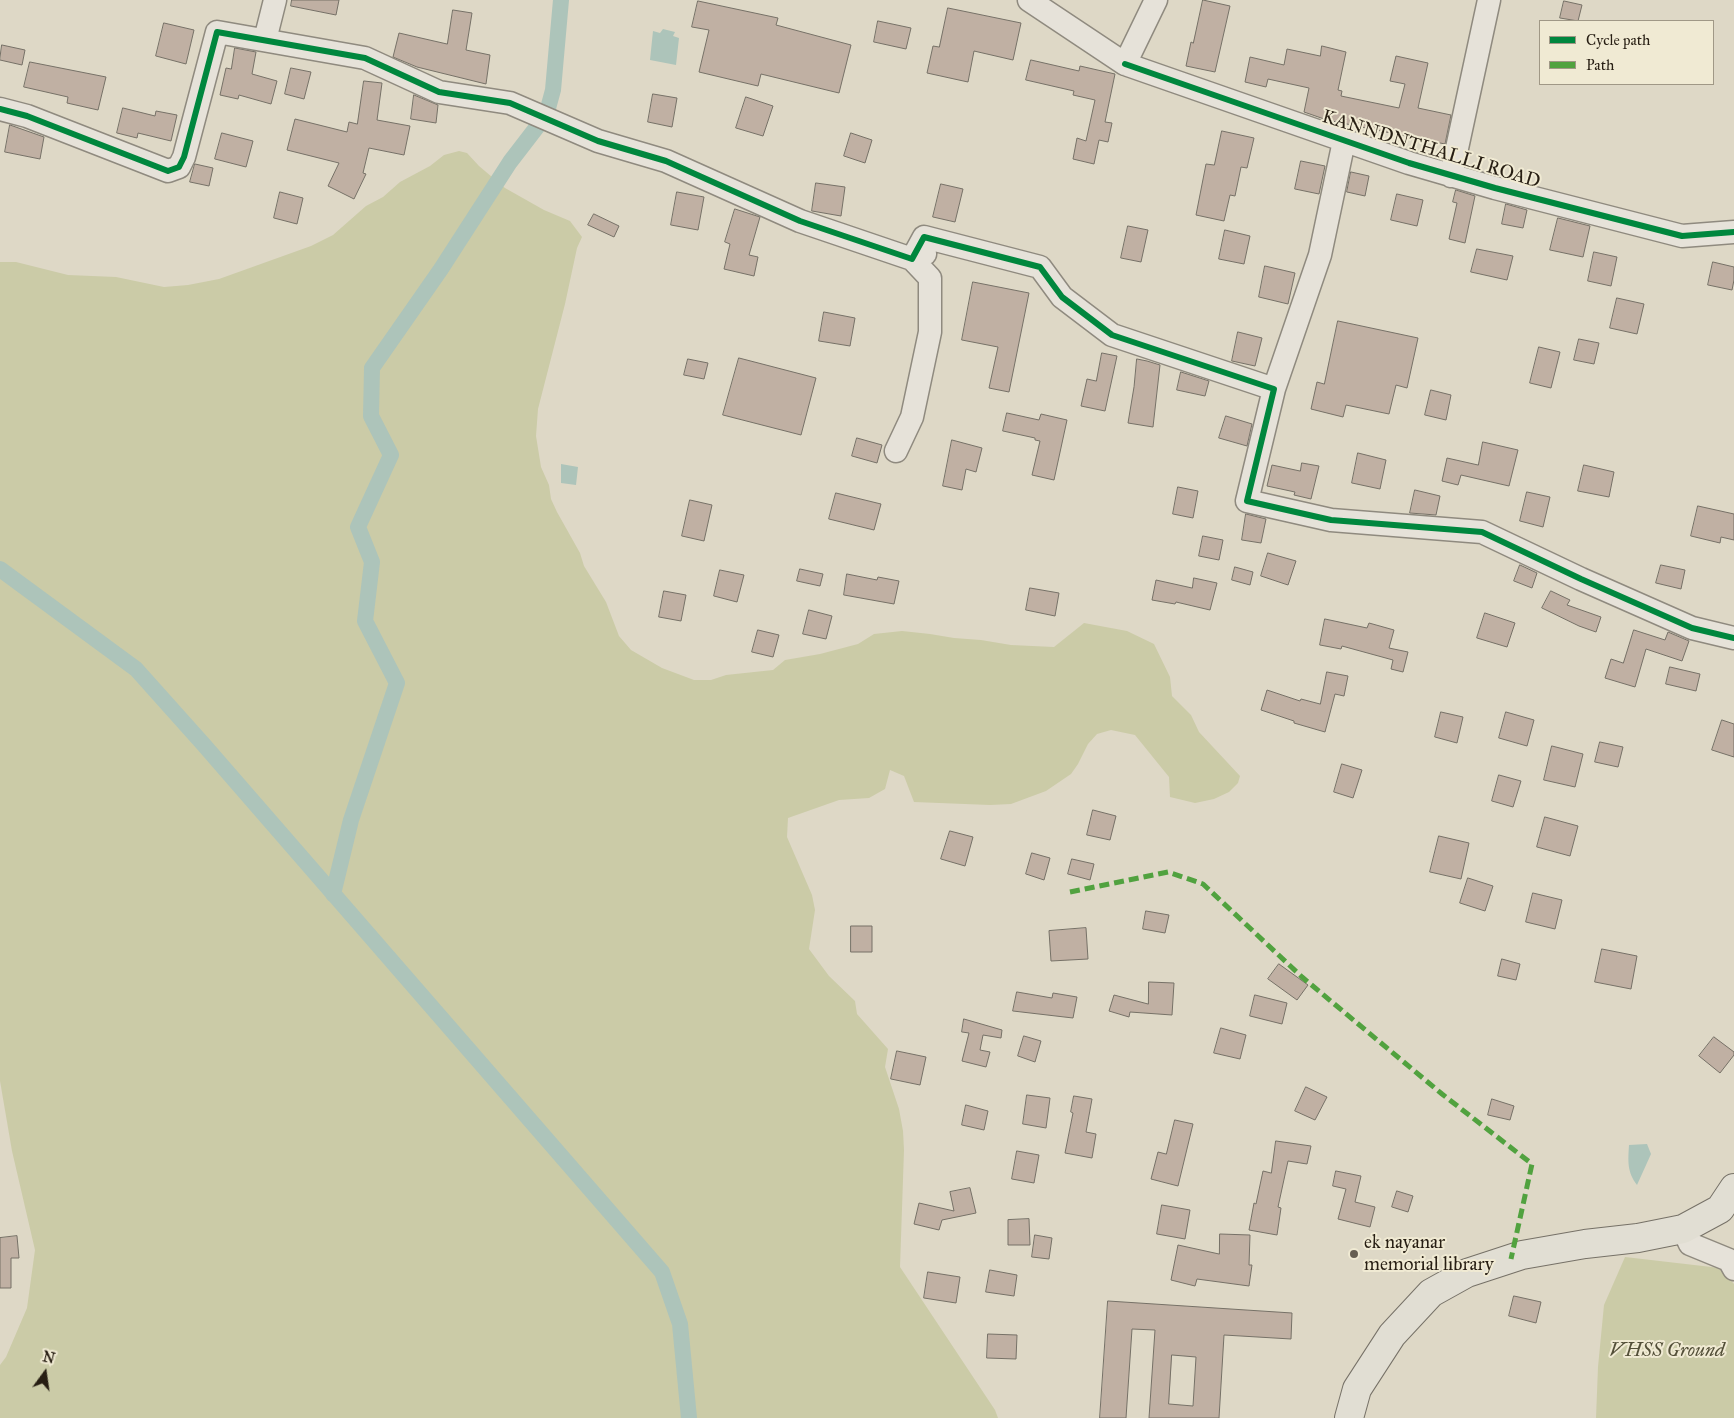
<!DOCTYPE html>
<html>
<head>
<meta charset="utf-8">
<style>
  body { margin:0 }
  #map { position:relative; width:1734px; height:1418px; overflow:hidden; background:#ded8c6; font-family:"IM FELL Great Primer",serif }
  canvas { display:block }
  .legend { position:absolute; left:1539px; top:20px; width:175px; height:65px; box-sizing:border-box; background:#f0ead3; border:1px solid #a09886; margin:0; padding:6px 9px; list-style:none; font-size:15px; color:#271e13 }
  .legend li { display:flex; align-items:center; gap:10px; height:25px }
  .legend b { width:25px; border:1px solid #a09886 }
  .north { position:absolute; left:20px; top:1348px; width:50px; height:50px; -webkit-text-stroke:4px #f0ead3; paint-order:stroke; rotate:14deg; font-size:14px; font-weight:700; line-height:20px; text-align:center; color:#271e13 }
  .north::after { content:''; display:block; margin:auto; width:18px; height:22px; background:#271e13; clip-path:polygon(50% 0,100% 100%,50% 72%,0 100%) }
</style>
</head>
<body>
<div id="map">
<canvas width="1734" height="1418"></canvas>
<ul class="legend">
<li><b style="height:6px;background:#00873e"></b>Cycle path</li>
<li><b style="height:6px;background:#51a23f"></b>Path</li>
</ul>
<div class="north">N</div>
</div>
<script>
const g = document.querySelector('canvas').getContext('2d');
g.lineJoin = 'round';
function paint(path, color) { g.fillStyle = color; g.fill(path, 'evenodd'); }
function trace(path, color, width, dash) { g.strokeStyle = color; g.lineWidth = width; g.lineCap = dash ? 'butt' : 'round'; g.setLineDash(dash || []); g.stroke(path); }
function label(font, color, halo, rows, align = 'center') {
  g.font = font + ' "IM FELL Great Primer",serif'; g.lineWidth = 4; g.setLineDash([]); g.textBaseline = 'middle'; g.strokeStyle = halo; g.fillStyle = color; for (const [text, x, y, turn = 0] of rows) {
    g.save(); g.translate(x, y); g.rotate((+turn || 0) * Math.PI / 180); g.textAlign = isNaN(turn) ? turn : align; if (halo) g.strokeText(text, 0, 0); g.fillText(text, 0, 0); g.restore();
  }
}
paint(new Path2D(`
  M459,151L467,153L479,166L505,188L544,210L570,221L582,237L577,248L565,304L538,409L536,436L541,467L549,485L551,499L557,512L580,553L584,566L606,602L619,636L631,650L662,668L694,680H711L726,675L773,670L785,660L820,654L858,644L874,634L902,631L930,634L954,638L981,640L1011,645L1054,647L1084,623L1127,631L1154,644L1170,677L1172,696L1191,715L1199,732L1240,776L1238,783L1229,792L1214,799L1195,803L1170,797L1169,777L1135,735L1111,730L1097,734L1088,744L1078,764L1071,774L1046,791L1011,804L990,805L914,802L904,776L890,770L885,789L869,798L839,800L788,818L787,837L812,895L815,910L809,949L829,976L855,1001L857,1014L888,1049L885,1067L899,1109L903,1131L904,1150L900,1267L995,1410L998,1418H0V1365L6,1357L27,1308L35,1250L12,1151L0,1081V262H16L68,275L116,277L164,287L188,285L219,279L311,246L333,235L366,206L383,197L400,182L430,166L444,155Z
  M1625,1257L1720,1268L1734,1284V1418H1596L1598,1367L1604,1305Z`), '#cbcba7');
paint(new Path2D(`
  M663,29L675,32L673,36L679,38L676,65L650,60L653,31L660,33Z
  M561,464L578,467L576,485L561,483Z
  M1647,1144L1651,1154L1637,1185C1627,1172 1628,1161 1629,1145Z`), '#adc4ba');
trace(new Path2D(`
  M521,147L536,128`), '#adc4ba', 4.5);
trace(new Path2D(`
  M547,112L553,90L561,0
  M0,569L136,669L204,745L662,1272L680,1324L689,1418
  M333,894L351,820L397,683L365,621L372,562L358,527L391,455L371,416L372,368L441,269L510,162L540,123`), '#adc4ba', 16);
const building = new Path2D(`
  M292,0H339L336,15L291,6Z
  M1203,0L1230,6L1215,72L1186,66L1191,42L1193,43Z
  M698,1L778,18L776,25L851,45L839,93L761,74L758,86L699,72L709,30L692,27Z
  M1564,1L1582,5L1578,21L1560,18Z
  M948,8L1021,23L1013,60L974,51L968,82L927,73L933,46L939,47Z
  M453,10L472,13L466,50L490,55L486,84L417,67L393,57L399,33L447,44Z
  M878,21L911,28L906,49L874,42Z
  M164,23L194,30L186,64L156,56Z
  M2,45L25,50L22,65L0,60Z
  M1322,46L1346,52L1338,90L1342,91L1341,96L1399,108L1405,84L1390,81L1396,56L1428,63L1418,108L1451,115L1445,144L1327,120L1304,112L1309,88L1268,79L1266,87L1245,82L1250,57L1284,65L1287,49L1320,56Z
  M235,48L256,52L252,74L277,81L271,104L239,95L238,99L220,95L226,68L231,69Z
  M1031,60L1079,71L1080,66L1115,74L1105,122L1112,123L1108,142L1099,140L1094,164L1073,159L1077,138L1086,141L1095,100L1073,95L1074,91L1026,80Z
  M30,62L106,77L98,110L67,103L68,97L24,87Z
  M291,68L311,72L304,99L285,94Z
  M364,81L382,83L377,120L410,126L404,155L369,148L363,173L366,174L354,199L328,186L339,163L287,150L295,119L347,132L349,122L357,124Z
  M653,94L677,98L672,127L648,122Z
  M414,95L438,105L436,123L411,119Z
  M746,97L773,106L763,136L736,128Z
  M123,108L155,116L156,111L177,115L171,141L138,133L137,138L117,133Z
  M10,125L44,137L40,159L5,152Z
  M1222,131L1254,138L1247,168L1241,167L1235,196L1230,195L1224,221L1196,215L1206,164L1214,165Z
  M222,133L253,141L246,167L215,159Z
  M851,133L872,140L865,163L844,156Z
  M1301,161L1325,166L1319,194L1295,189Z
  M195,164L213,168L209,186L190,182Z
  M1351,172L1369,176L1365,196L1347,192Z
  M816,183L845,187L841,216L812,211Z
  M941,184L963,189L955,222L933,217Z
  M1456,190L1475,196L1465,243L1449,239L1457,203L1453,202Z
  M280,192L303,198L297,224L274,218Z
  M677,192L704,197L698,230L671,225Z
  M1397,194L1423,200L1417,226L1391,220Z
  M1506,204L1527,210L1523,228L1502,224Z
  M735,209L760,217L749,255L758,257L754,276L724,269L730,244L725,242Z
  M594,214L619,226L614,237L588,225Z
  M1558,218L1590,226L1583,257L1550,250Z
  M1128,226L1148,230L1141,262L1121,258Z
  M1225,230L1250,236L1244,264L1219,259Z
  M1477,249L1513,256L1507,280L1471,272Z
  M1594,252L1617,257L1611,286L1588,281Z
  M1713,262L1734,267V280L1732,290L1708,285Z
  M1265,266L1295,273L1288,304L1259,297Z
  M973,282L1029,293L1009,392L989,388L998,347L962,340Z
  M1617,298L1644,304L1637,334L1610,328Z
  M824,312L855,318L850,346L819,341Z
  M1338,321L1418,338L1407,388L1396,385L1389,414L1346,405L1343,417L1311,409L1317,382L1324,384Z
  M1238,332L1262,338L1255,366L1232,361Z
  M1579,339L1599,343L1594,364L1574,360Z
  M1539,347L1560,352L1551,388L1530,383Z
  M1102,353L1117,356L1105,411L1081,406L1087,379L1096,381Z
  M739,358L816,378L801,435L723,415Z
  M688,359L708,363L704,379L684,375Z
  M1137,359L1147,361L1160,365L1153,427L1128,423L1134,387Z
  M1181,372L1209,381L1205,396L1177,390Z
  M1431,390L1451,395L1446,420L1425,415Z
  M1007,413L1039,420L1041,414L1067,420L1054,480L1032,475L1040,441L1035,440V438L1003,431Z
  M1226,416L1252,424L1247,446L1219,438Z
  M857,438L882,445L877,463L852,456Z
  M952,440L982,448L976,472L966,469L962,490L943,486Z
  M1483,442L1518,450L1509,486L1461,475L1458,485L1442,481L1447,458L1478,465Z
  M1358,453L1386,460L1380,489L1352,483Z
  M1302,463L1319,466L1311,499L1294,495L1295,492L1267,486L1272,465L1300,471Z
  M1584,465L1614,472L1609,497L1578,491Z
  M1178,487L1198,491L1193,518L1173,514Z
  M1415,490L1440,496L1436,515L1410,513Z
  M1527,492L1550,497L1543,527L1520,521Z
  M836,493L881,504L874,530L829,519Z
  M690,500L712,505L704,541L682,536Z
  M1698,506L1734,514V540L1721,537L1720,543L1691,536Z
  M1246,514L1266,519L1261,543L1242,540Z
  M1203,536L1223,540L1219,560L1199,556Z
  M1268,553L1296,561L1288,585L1261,576Z
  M1520,565L1537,573L1532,588L1514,581Z
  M1661,565L1685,570L1681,589L1656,583Z
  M1235,567L1253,572L1250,585L1232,580Z
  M800,569L823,574L820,586L797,581Z
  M720,570L744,575L737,602L714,596Z
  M847,574L877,580L878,577L899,581L894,604L844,595Z
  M1194,578L1217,583L1210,610L1176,602L1175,604L1152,600L1156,580L1192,588Z
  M1030,588L1059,593L1055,616L1026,610Z
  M664,591L686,595L681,621L659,617Z
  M1551,591L1570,600L1567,605L1601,617L1596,632L1579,626L1542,608Z
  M809,610L832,616L826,639L803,634Z
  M1485,613L1515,623L1507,647L1477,638Z
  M1325,619L1367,628L1369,623L1394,630L1389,648L1408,652L1403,672L1391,669L1393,660L1342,646L1341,649L1320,645Z
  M758,630L779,635L773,657L752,652Z
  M1634,630L1665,640L1668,632L1689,641L1682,661L1646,649L1635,687L1605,678L1611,659L1623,663Z
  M1670,667L1700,674L1696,691L1666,684Z
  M1327,672L1348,676L1344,696L1335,694L1325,732L1294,723V721L1261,710L1267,690L1300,701L1301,699L1320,704Z
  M1441,712L1463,717L1457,743L1435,737Z
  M1506,712L1534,720L1527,746L1499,738Z
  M1722,720L1734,724V757L1712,750Z
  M1600,742L1623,747L1618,767L1595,762Z
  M1552,746L1583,754L1575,787L1544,780Z
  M1342,764L1362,770L1353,798L1334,792Z
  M1499,775L1521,781L1513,807L1492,801Z
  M1093,810L1116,816L1110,840L1087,835Z
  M1545,817L1578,826L1570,856L1537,847Z
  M950,831L973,837L965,866L941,859Z
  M1439,836L1469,843L1461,879L1430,872Z
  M1032,853L1050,858L1044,880L1026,874Z
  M1072,859L1094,864L1090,880L1068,874Z
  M1468,878L1493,886L1485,911L1460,903Z
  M1533,893L1562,900L1555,929L1526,922Z
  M1146,911L1169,915L1165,933L1143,929Z
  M851,926H872V952H851Z
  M1086,928L1088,959L1051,961L1049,931Z
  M1602,949L1637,956L1631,989L1595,982Z
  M1502,959L1520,964L1516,980L1498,976Z
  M1279,964L1308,985L1297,1000L1268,979Z
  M1149,982L1174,983L1172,1015L1130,1012L1129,1017L1109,1011L1114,995L1148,1004Z
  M1017,992L1052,998L1053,993L1077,997L1073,1018L1013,1011Z
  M1255,995L1287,1003L1282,1024L1250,1016Z
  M964,1019L1002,1030L1001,1038L983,1035L980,1050L990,1052L986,1067L962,1061L969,1033L962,1032Z
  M1221,1028L1246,1035L1240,1059L1214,1053Z
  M1024,1036L1041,1041L1035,1062L1018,1056Z
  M1714,1037L1734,1052V1055L1720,1073L1699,1056Z
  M897,1051L926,1057L920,1085L891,1079Z
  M1306,1087L1327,1097L1315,1120L1295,1111Z
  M1027,1095L1050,1098L1046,1128L1023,1124Z
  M1074,1096L1092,1099L1086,1132L1096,1134L1092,1158L1065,1153L1073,1113L1071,1112Z
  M1492,1099L1514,1106L1510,1120L1488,1115Z
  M966,1105L988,1111L984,1130L962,1125Z
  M1175,1120L1193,1124L1178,1186L1151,1179L1158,1152L1166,1154Z
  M1276,1141L1311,1146L1307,1164L1288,1161L1278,1207L1281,1208L1277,1235L1249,1230L1254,1203L1256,1204L1263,1171L1271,1173Z
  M1017,1151L1039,1155L1034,1183L1012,1179Z
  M1336,1171L1361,1176L1355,1202L1375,1207L1370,1227L1338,1219L1346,1189L1333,1186Z
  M970,1188L976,1213L942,1220L939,1230L914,1224L919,1203L954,1211L950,1192Z
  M1397,1191L1413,1196L1408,1212L1392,1207Z
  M1162,1205L1190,1210L1185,1239L1157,1234Z
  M1029,1219L1030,1245H1008V1220Z
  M1220,1234L1250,1235L1249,1265H1252L1249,1286L1197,1279L1195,1286L1171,1280L1178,1245L1219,1254Z
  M1035,1235L1052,1238L1049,1259L1032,1257Z
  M17,1236L19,1258H11V1288H0V1238Z
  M990,1270L1017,1275L1014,1296L986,1292Z
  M928,1272L960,1277L956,1303L924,1298Z
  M1514,1296L1541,1302L1536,1323L1509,1316Z
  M1108,1301L1292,1313L1291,1339L1224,1335L1219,1418H1149L1155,1330L1132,1329L1126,1418H1100ZM1172,1355L1196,1357L1193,1406L1169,1404Z
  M988,1334L1017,1335L1016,1359L987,1358Z`);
paint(building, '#c0b0a3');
trace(building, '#767167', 1);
const minor = new Path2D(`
  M1029,0L1125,64L1156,0
  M265,40L275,0
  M1125,64L1409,163L1495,188L1682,236L1734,232
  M0,109L27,116L168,171L179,167L184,157L217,32L365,58L439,92L510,103L598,141L666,161L800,221L912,259L924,237L1040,267L1062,297L1112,335L1274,389L1247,501L1331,520L1482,532L1581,579L1692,628L1734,638
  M1451,176L1489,0
  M1274,389L1320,255L1344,141
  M896,451L912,417L930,332V278L912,259L925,254
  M1683,1229L1690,1244L1729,1260L1734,1269`);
const highway = new Path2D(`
  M1349,1418L1357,1389L1392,1335L1431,1293L1467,1273L1522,1255L1585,1244L1638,1238L1683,1229L1720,1209L1734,1188`);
trace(minor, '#8f8a7f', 25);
trace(highway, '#767167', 30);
trace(minor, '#e6e2d9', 22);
trace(highway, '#e1ded3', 28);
trace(new Path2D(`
  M1070,892L1168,872L1203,884L1302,977L1442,1094L1532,1164L1511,1259`), '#51a23f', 5, [10, 5]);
trace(new Path2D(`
  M1125,64L1409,163L1495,188L1682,236L1734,232
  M0,109L27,116L168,171L179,167L184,157L217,32L365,58L439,92L510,103L598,141L666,161L800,221L912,259L924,237L1040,267L1062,297L1112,335L1274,389L1247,501L1331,520L1482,532L1581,579L1692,628L1734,638`), '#00873e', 6);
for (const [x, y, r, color] of [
  [1354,1254,5,"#675f52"]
]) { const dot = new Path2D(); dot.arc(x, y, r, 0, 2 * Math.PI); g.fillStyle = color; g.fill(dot); trace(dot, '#f0ead3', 2); }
label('19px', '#271e13', '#f0ead3', [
  ["KANNDNTHALLI ROAD",1431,150,17]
]);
label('19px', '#271e13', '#f0ead3', [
  ["ek nayanar",1364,1243],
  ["memorial library",1364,1265]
], 'left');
label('italic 19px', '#534f38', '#f0ead3', [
  ["VHSS Ground",1667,1351]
]);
</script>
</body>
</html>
